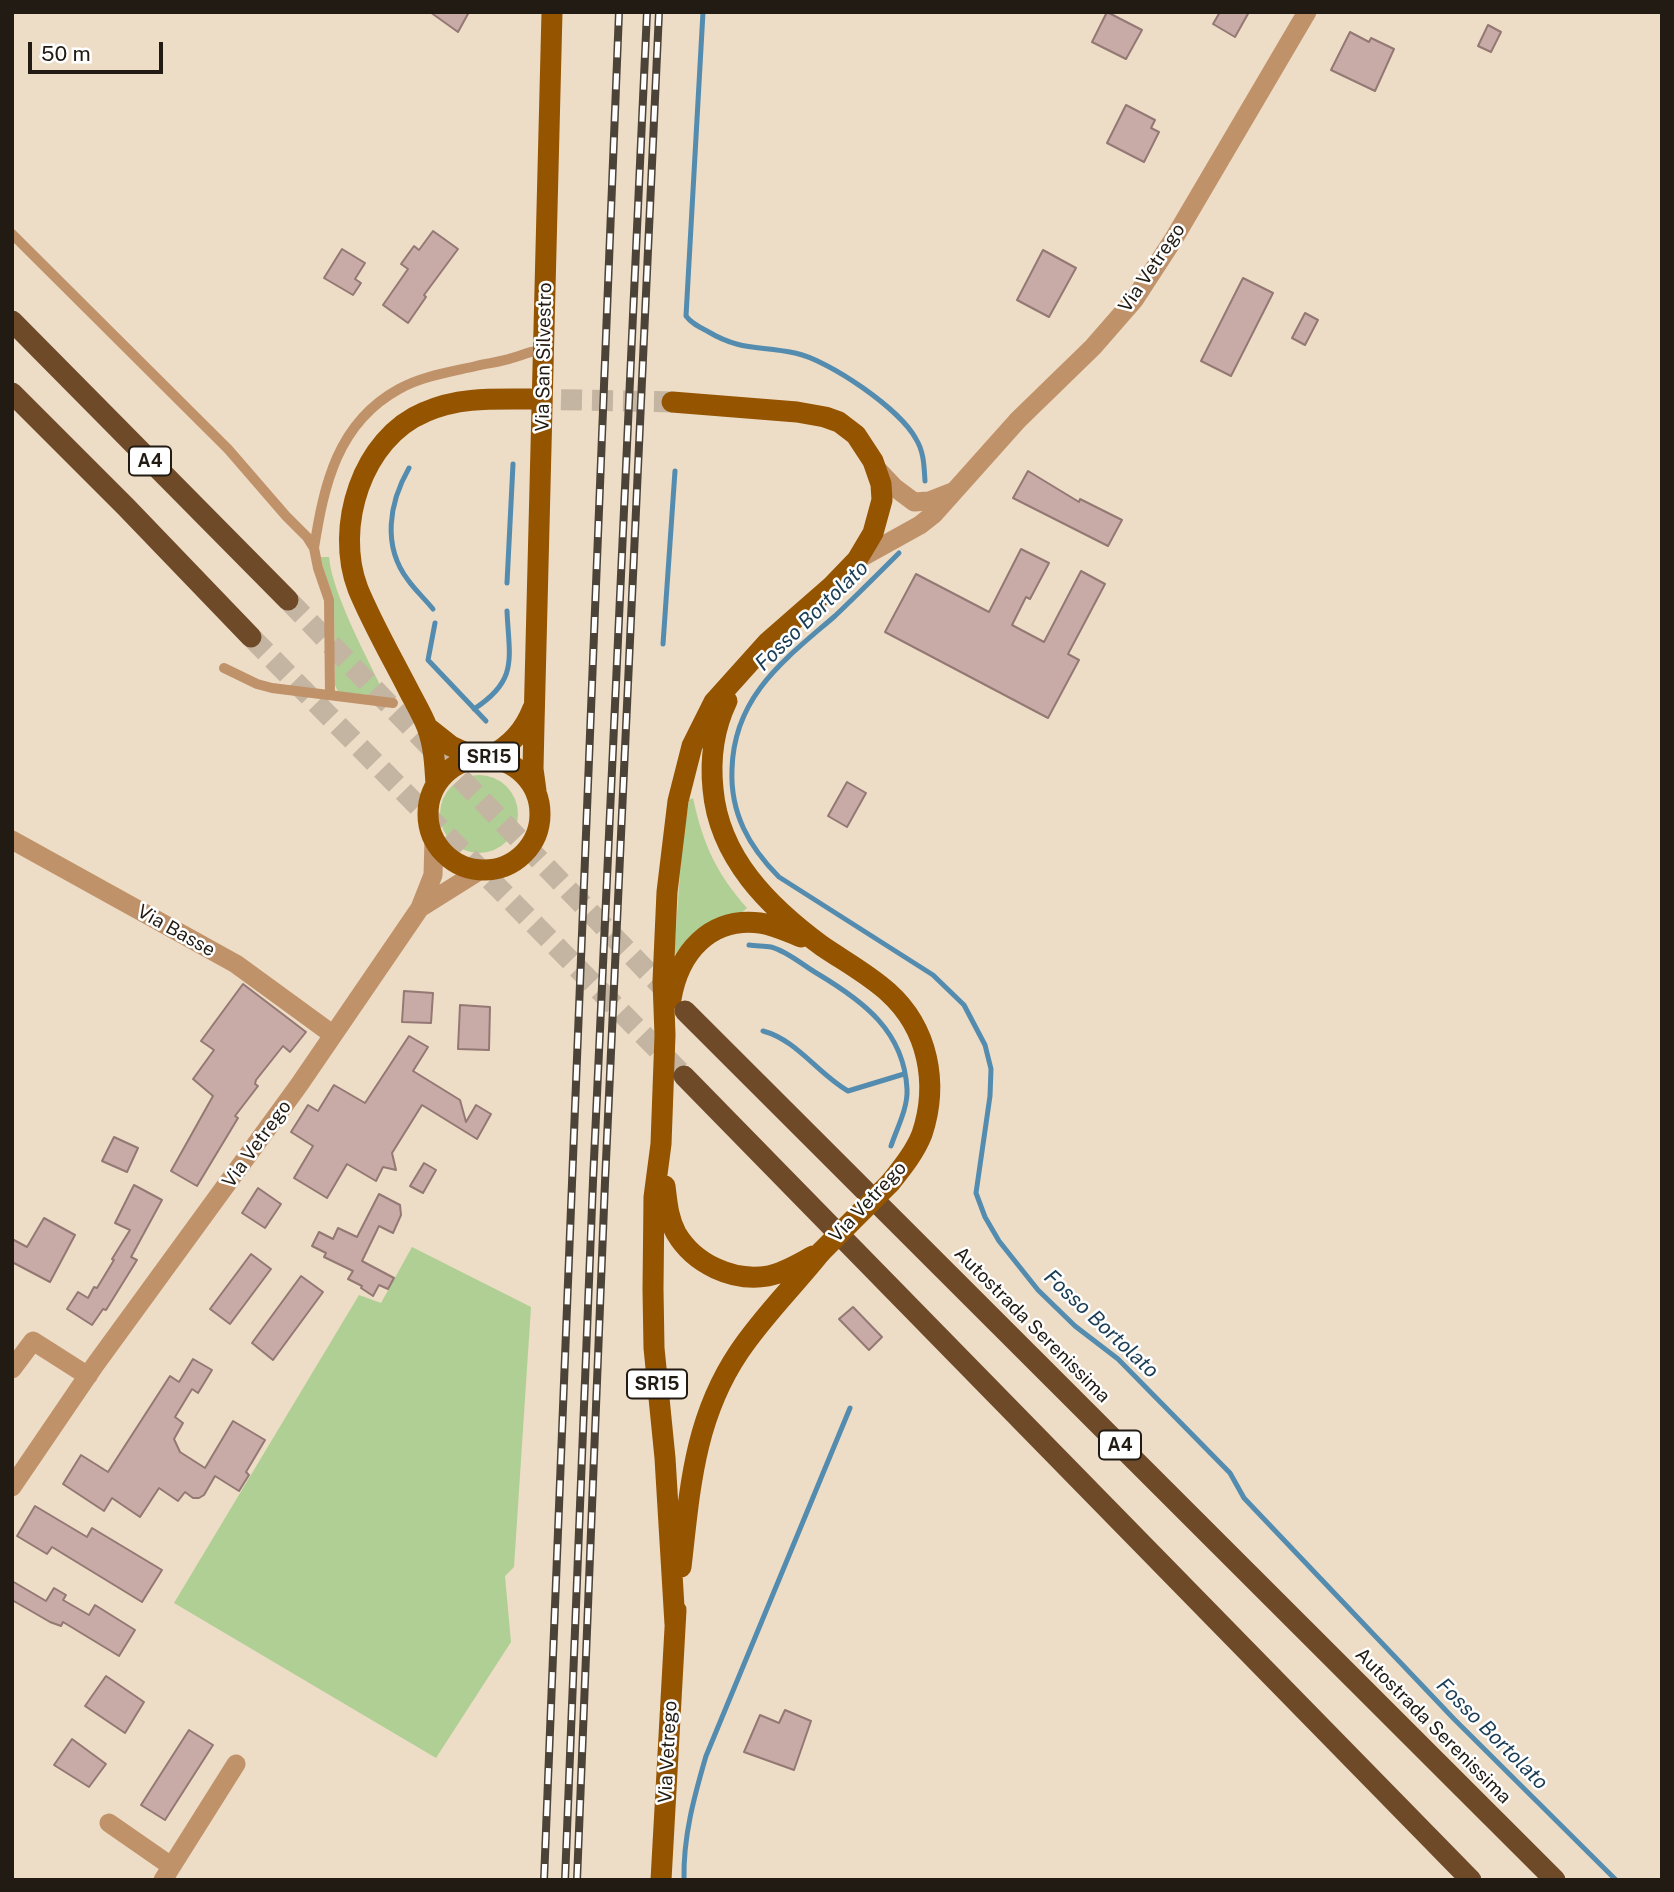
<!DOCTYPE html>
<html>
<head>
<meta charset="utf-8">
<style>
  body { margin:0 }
  #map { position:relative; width:1674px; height:1892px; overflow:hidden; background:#eddcc6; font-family:"Public Sans",sans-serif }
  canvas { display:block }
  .frame { position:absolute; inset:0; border:14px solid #211b13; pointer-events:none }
  .scale { position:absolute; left:28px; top:42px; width:135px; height:32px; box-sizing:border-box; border:4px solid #211b13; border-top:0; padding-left:9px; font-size:21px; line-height:24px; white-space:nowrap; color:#211b13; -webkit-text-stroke:5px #fff; paint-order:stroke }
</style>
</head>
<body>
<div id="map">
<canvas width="1674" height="1892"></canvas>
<div class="frame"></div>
<div class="scale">50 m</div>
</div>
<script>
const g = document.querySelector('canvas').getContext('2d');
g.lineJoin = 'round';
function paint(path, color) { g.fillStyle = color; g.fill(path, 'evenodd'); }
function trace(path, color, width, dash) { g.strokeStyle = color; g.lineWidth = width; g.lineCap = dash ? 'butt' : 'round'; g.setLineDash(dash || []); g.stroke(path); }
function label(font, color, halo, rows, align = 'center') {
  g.font = font + ' "Public Sans",sans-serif'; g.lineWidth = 5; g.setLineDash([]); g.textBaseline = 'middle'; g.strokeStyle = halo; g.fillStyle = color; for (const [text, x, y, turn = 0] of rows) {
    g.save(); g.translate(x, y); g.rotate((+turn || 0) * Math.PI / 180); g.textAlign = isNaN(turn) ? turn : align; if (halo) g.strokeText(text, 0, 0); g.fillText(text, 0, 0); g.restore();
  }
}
paint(new Path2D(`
  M321,557H329C332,594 369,661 386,697L338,692L335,685L334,600L323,568Z
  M440 814a39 39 0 1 1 78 0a39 39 0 1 1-78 0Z
  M693,798C703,844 716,873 747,908C738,918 722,917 710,922C695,929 684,943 674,956L682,845L689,800Z
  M412,1247L531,1307L514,1567L505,1576L511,1642L436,1758L174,1603L359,1295L381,1303Z`), '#b0cf94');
trace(new Path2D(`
  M703,12L686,316C691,323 699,327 707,331C742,352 759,345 795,353C829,360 900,409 916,439C924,452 924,466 925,481
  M409,468C389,503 382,546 408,580C415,590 425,599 433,609
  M899,553C878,574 857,595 835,616C784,660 734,696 732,769C730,813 749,847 779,877L933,975L964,1005L985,1045L991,1069L990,1096L976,1193L985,1217L999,1241L1038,1290L1075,1326L1118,1359L1230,1473L1244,1498L1454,1719L1616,1880
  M507,583L513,464
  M435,623L428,660L486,721
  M663,644L675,471
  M474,709C519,680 509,658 507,611
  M749,945C756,946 764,946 771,947C787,951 804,966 818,974C863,1001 904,1031 907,1089C908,1108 897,1128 891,1146
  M763,1031C797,1040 818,1074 848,1091L904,1074
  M684,1880C683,1837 694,1797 706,1756L850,1408`), '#548cb0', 5);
const building = new Path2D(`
  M430,12H469L458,32Z
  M1107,12L1142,30L1126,59L1092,42Z
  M1220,12H1249L1235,37L1213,24Z
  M1488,25L1501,32L1491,52L1478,46Z
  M1350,32L1369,42L1371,38L1394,49L1375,91L1331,70Z
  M1126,105L1155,120L1151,128L1159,132L1144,162L1107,143Z
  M433,231L458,249L424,295L426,297L408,323L383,305L408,269L401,264L414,246L419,250Z
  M342,249L365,263L355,279L361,283L353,295L324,278Z
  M1043,250L1076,268L1049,317L1017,300Z
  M1243,278L1273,293L1231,376L1201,361Z
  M1305,313L1318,320L1305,345L1292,338Z
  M1028,471L1079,502L1080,499L1122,520L1108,546L1013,498Z
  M1021,549L1049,563L1030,599L1026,597L1012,625L1044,642L1081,571L1105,584L1068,654L1079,660L1048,718L885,632L916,574L989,612Z
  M847,782L866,793L847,827L828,816Z
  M243,984L306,1032L290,1052L283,1046L256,1080L255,1084L258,1086L235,1116L238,1118L197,1186L171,1171L213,1096L193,1079L214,1050L201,1041Z
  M404,991L433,993L431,1023L402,1022Z
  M460,1005L490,1007L489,1050L458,1049Z
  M409,1036L428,1047L413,1071L460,1100L466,1122L476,1105L491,1114L477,1139L422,1105L392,1153L396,1170L383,1167L376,1181L347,1164L327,1198L294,1178L313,1146L291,1132L308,1105L318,1111L334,1085L365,1103Z
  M114,1137L138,1148L127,1172L102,1161Z
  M424,1163L436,1170L423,1193L410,1186Z
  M134,1185L162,1200L131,1257L137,1260L106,1310L103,1309L92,1325L67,1309L78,1292L88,1298L94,1287L97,1288L114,1260L112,1259L130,1230L115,1223Z
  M258,1188L281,1204L265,1228L242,1213Z
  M379,1194L400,1205L401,1215L393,1233L379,1226L362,1261L394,1278L388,1289L379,1285L373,1296L361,1288L362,1286L348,1279L353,1271L324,1257L326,1253L312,1246L319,1232L333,1239L338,1228L357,1237Z
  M44,1218L75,1235L50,1282L12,1262V1239L27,1247Z
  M251,1254L271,1269L230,1324L210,1309Z
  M301,1276L323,1292L273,1360L252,1343Z
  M853,1307L882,1337L869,1350L839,1319Z
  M193,1359L212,1370L198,1393L192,1389L175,1417L183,1423L174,1439L180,1452L205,1468L233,1421L265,1440L246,1472L249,1475L239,1491L215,1476L204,1495L199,1498H193L185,1492L178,1501L159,1488L140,1517L112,1498L104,1511L63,1484L81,1455L108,1472L170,1376L179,1382Z
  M35,1506L87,1537L92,1528L162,1570L142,1602L52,1547L47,1554L17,1536Z
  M12,1581L46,1601L54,1588L66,1595L63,1600L89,1615L95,1605L135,1630L119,1656L63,1622L61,1626L50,1622L12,1600Z
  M106,1676L144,1702L125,1733L85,1706Z
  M785,1710L811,1721L794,1770L744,1752L760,1715L779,1723Z
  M189,1730L213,1745L165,1820L141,1805Z
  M72,1739L106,1764L89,1787L54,1765Z`);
paint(building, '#c8aba6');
trace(building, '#937873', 2);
trace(new Path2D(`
  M530,399L672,402`), '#c4b5a2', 21, [21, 10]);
trace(new Path2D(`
  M288,600L671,996
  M251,637L684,1076`), '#c4b5a2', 21, [21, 10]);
trace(new Path2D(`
  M12,234L228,449L286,516L307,537L314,548L318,568L329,600L330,695
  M314,548C324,485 337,423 399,389C422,376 450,372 476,366C488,363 501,362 512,358C524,355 532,350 543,350
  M224,668L257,684L272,688L393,703`), '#c0926a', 10);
trace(new Path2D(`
  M876,468L894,487L914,502L929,501L952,492
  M857,560L920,525L934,514L1018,420L1093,347L1134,300L1173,240L1307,12
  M12,840L236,964L332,1034
  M420,908L479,871
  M12,1369L33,1341L88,1376
  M12,1487L95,1365L299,1085L420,908L433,875L434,840
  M109,1823L171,1866
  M163,1880L236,1764`), '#c0926a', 19);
trace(new Path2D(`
  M672,402L797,412L825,417L839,422L856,435L873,461L881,484L882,500L873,533L857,560L831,587L767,643L714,702L692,746L678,801L667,892L663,981L665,1035L661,1144L654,1197L653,1289L654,1348L665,1458L675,1624
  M727,701C714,728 710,760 713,789C719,858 769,907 822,946C844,961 868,974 888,992C928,1028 939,1083 922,1134C915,1152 902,1168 890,1183
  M427,727L451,746L477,758
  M489,757C511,745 524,731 533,708
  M428 814a56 56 0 1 1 112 0a56 56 0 1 1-112 0Z
  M436,785C435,766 434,745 427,727C422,714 414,701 408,689C391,656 372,623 358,589C334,527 362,438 425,412C459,397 494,399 530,399
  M536,791L533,769L534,724L552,12
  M671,999C679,952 710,917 760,923C775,925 788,932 801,937
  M665,1186C667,1202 668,1218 676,1233C694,1264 733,1282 768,1276C784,1273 798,1264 813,1256
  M681,1567C690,1489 694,1419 739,1352C763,1316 794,1286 821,1252
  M661,1880L676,1610`), '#955400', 21);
trace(new Path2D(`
  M12,321L288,600
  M12,393L126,507L251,637
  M685,1011L1555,1880
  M684,1076L1471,1880`), '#6e4a28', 21);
const rail = new Path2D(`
  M544,1880L619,12
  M565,1880L593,1181L647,12
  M577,1880L605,1182L659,12`);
trace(rail, '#4c4338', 8);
trace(rail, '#fff', 5, [16]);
trace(new Path2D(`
  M821,1252L890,1183`), '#955400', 21);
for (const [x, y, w] of [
  [150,461,42],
  [489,757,60],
  [657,1384,60],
  [1120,1445,42]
]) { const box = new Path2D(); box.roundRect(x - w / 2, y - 14.5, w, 29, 5); g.fillStyle = '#fff'; g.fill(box); trace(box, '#211b13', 2); }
label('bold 18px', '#211b13', null, [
  ["A4",150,461],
  ["SR15",489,757],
  ["SR15",657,1384],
  ["A4",1120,1445]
]);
label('19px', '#211b13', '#fff', [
  ["Via Vetrego",1152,268,-56],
  ["Via San Silvestro",544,357,-89],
  ["Via Basse",176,931,29],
  ["Via Vetrego",257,1144,-54],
  ["Via Vetrego",868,1202,-47],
  ["Autostrada Serenissima",1032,1325,45],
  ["Autostrada Serenissima",1433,1726,45],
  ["Via Vetrego",668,1752,-87]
]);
label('italic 21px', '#1b3e56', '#fff', [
  ["Fosso Bortolato",812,616,-44],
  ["Fosso Bortolato",1101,1324,43],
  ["Fosso Bortolato",1492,1734,45]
]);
</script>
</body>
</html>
